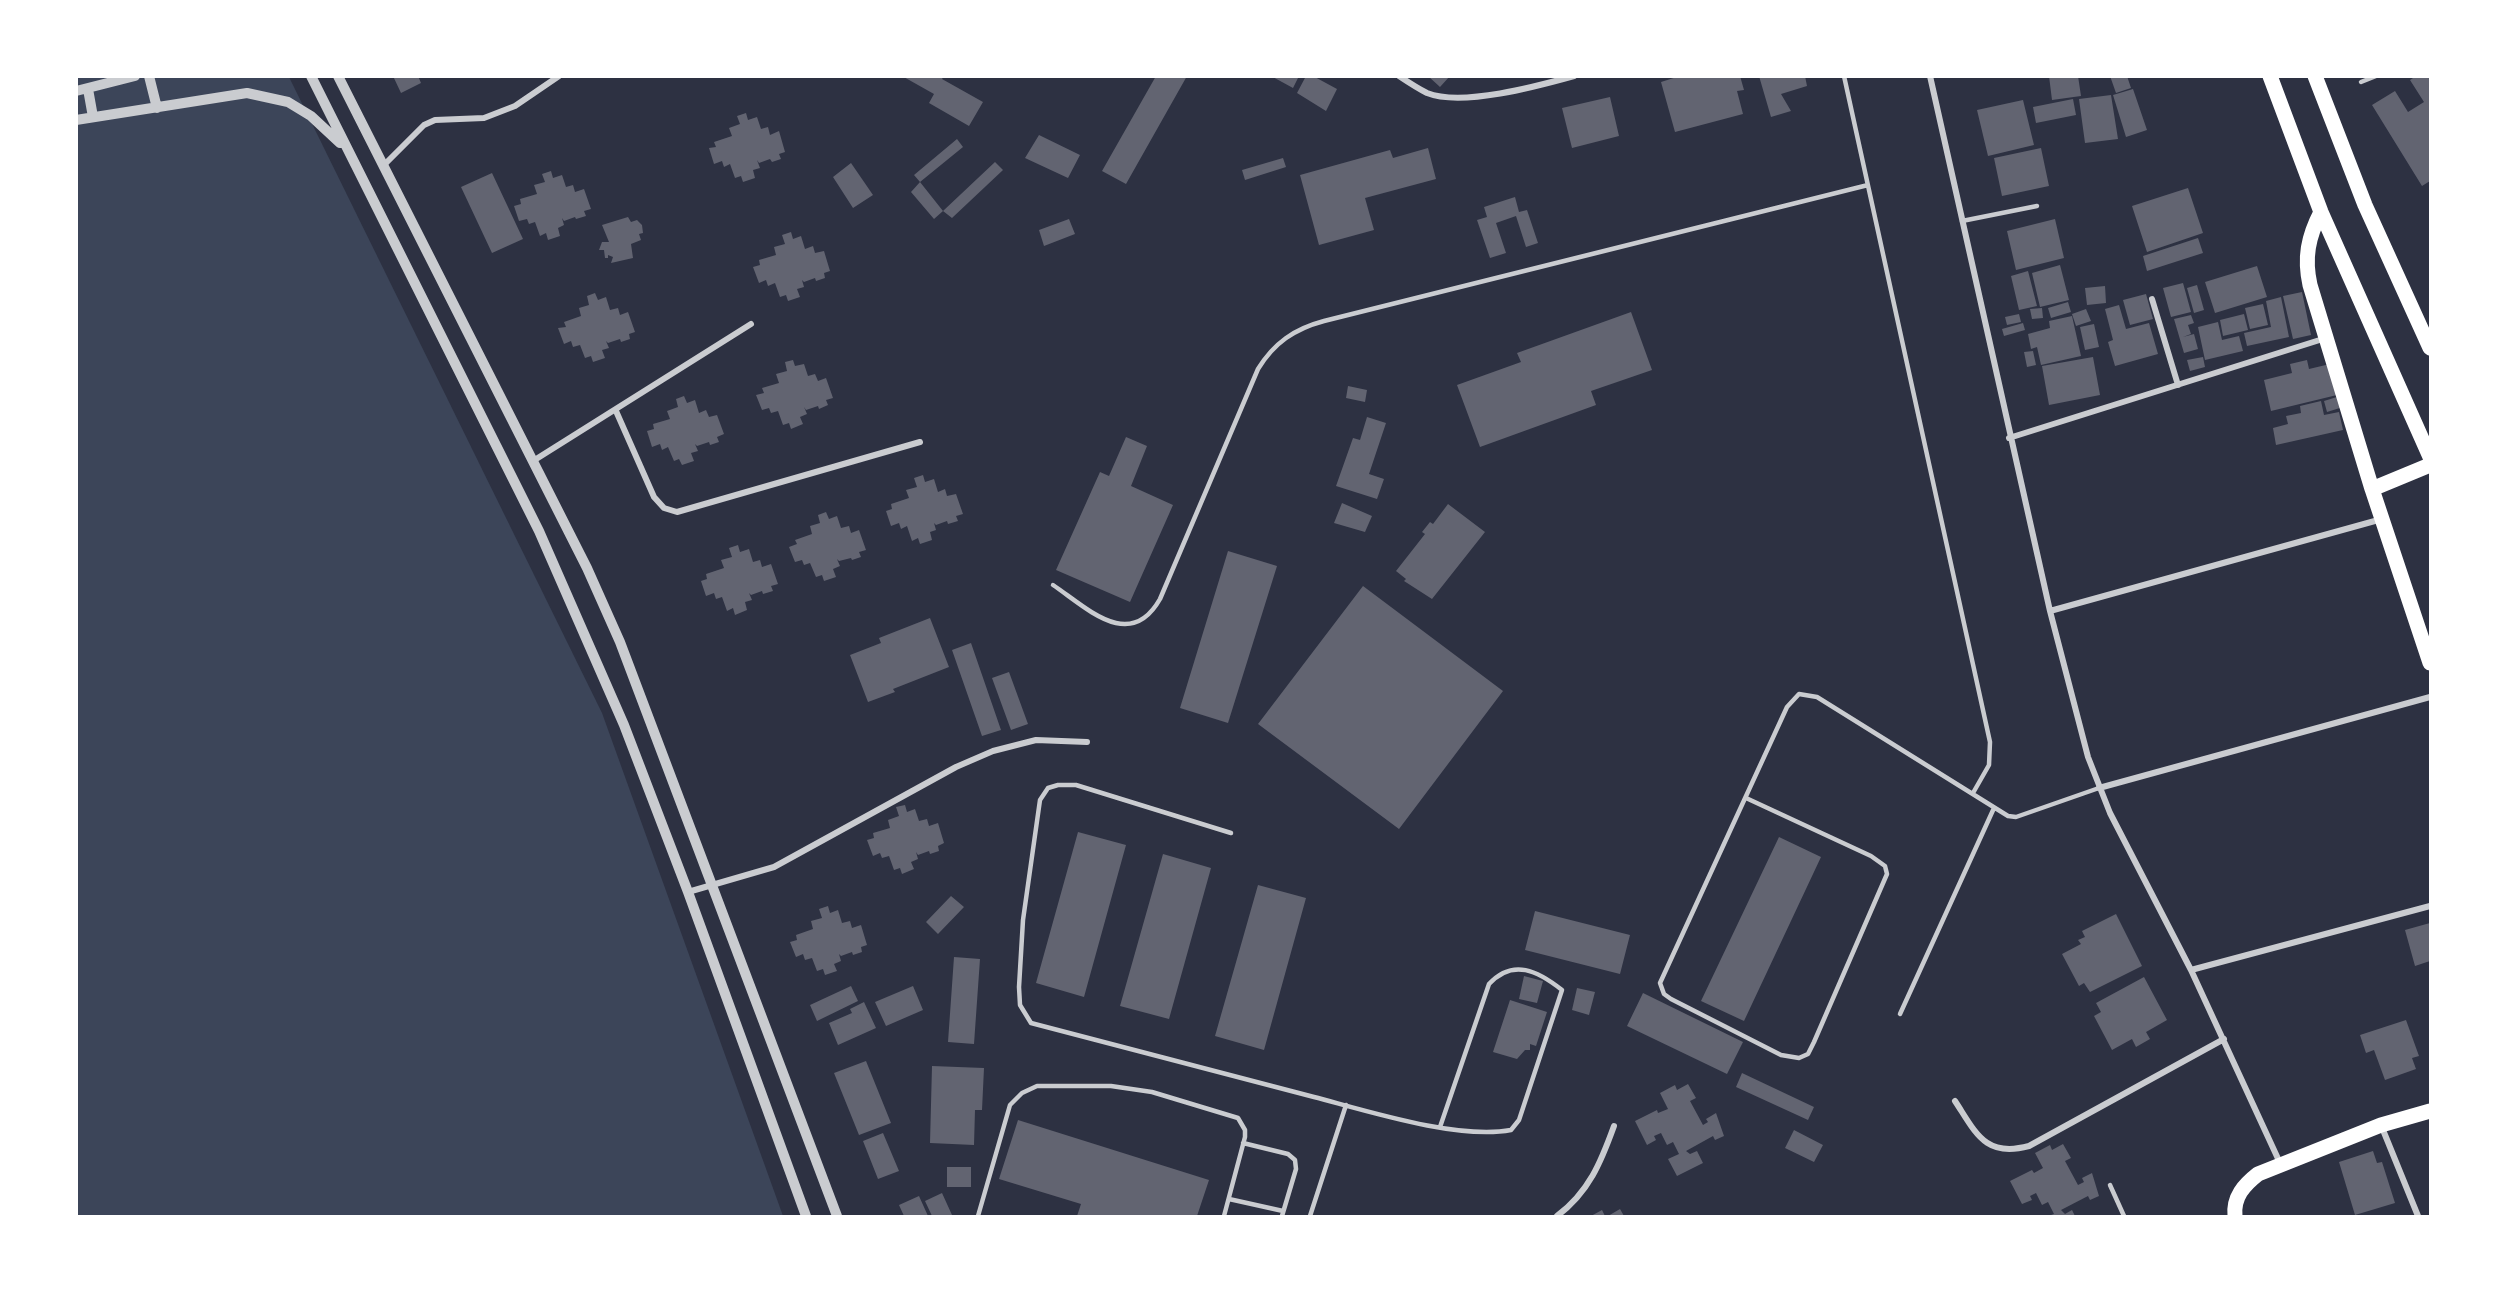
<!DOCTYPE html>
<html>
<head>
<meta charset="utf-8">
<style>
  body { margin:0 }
  #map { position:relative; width:2507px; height:1293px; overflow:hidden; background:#2d3142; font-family:Manrope,sans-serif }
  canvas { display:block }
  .frame { position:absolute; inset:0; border:78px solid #fff; pointer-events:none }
</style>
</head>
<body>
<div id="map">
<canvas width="2507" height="1293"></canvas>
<div class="frame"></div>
</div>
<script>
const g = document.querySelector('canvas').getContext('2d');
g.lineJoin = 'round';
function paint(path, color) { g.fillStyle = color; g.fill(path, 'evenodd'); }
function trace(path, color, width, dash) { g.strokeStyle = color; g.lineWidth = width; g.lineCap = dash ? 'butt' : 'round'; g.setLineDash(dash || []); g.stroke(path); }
paint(new Path2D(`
  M76,77H289L602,713L783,1216H77Z`), '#3c4559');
paint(new Path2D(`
  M393,76H418L421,83L401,93Z
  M902,76H944L942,79L983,102L969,126L929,103L934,94Z
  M1156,76H1187L1126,184L1102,171Z
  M1271,76H1299L1293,88Z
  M1306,76H1313L1337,89L1326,111L1297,93Z
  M1428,76H1450L1440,87Z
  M1680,76H1740L1744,90L1737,91L1743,114L1675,132L1661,82Z
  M1759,76H1805L1807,86L1781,94L1791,111L1771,117Z
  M2049,76H2078L2081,96L2052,100Z
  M2110,76H2127L2131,88L2116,93Z
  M2416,76H2430V181L2422,186L2372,105L2395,91L2408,112L2424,102L2410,80Z
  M2133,89L2147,130L2126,137L2113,95Z
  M2111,95L2118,139L2085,143L2079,99Z
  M1610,97L1619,136L1572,148L1562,108Z
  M2073,99L2076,115L2036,123L2033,107Z
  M2023,100L2034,145L1988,156L1977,110Z
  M746,113L748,120L757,117L761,129L768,127L770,135L779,131L785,152L779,154L781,159L772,162L770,159L759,163L757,160L760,168L753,170L755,178L743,182L741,176L735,178L730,164L724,167L722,161L714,164L709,148L716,147L714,142L732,136L729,128L740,124L737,116Z
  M1039,135L1080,155L1068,178L1025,158Z
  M957,139L963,147L920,182L914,175Z
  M1428,148L1436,179L1365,198L1374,230L1319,245L1300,175L1390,150L1393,158Z
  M2041,148L2049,186L2002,196L1994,158Z
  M1283,158L1286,167L1245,180L1242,170Z
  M995,162L1003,170L952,218L943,211Z
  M851,163L873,195L853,208L833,177Z
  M551,171L553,178L562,175L566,187L573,185L575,192L584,189L591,209L584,211L586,216L576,219L575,217L564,221L562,218L564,225L558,228L560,236L548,240L546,233L540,236L535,222L529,224L527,219L519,221L514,206L521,204L520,199L537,194L534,185L545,182L542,174Z
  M492,173L523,239L492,253L461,187Z
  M920,182L943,211L934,219L911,192Z
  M2188,188L2203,233L2147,252L2132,206Z
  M1515,197L1519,212L1527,210L1538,243L1526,247L1516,216L1496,223L1506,253L1490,258L1477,220L1487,217L1484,207Z
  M628,217L631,222L637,220L642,225L643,233L639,234L641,240L631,244L633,258L611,263L613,257L608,255V258H605L604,250H599L602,242H609L602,225Z
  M1069,219L1075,234L1044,246L1039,230Z
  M2055,219L2064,258L2016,270L2007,231Z
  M791,232L793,239L801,236L805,249L813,246L815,253L824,251L830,271L824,273L825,278L816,281L815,278L804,282L802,280L804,287L797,289L800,297L788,301L786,295L780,297L775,283L768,286L766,280L759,283L753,267L760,265L759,260L776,255L774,247L785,244L782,235Z
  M2198,238L2203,253L2147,271L2143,256Z
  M2060,265L2069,300L2040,307L2032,273Z
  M2257,266L2267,297L2215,313L2205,282Z
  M2028,271L2037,306L2019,310L2011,276Z
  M2183,283L2191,312L2171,317L2163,288Z
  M2197,285L2204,310L2194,313L2187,288Z
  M2105,286L2106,303L2087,305L2085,288Z
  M2302,292L2311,335L2293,339L2283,296Z
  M595,293L598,300L606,297L610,310L618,308L620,315L628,312L635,332L629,334L630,339L621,342L620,339L608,343L606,341L609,348L602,350L605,358L593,362L591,356L585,358L580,345L573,347L571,341L564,344L558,328L566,327L564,322L581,316L579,308L589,305L587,296Z
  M2146,294L2153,319L2130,325L2123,300Z
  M2281,297L2289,337L2247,346L2244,333L2271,327L2266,301Z
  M2068,302L2071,312L2051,318L2048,308Z
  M2263,304L2268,325L2250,329L2245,308Z
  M2119,305L2126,329L2149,323L2158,354L2115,366L2108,342L2113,340L2105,309Z
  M2042,308L2043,318L2032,319L2030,309Z
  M2086,309L2091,321L2076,326L2072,314Z
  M1631,312L1652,370L1591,391L1596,405L1480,447L1457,385L1521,362L1517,353Z
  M2019,314L2021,322L2007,325L2005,317Z
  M2244,314L2248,330L2223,336L2220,320Z
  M2191,315L2194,323L2188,325L2191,334L2183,337L2194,334L2198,349L2184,353L2174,319Z
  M2072,316L2081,356L2041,365L2037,347L2031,349L2028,334L2050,328L2049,321Z
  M2218,322L2222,340L2239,336L2243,351L2205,360L2198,327Z
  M2023,323L2025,330L2004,336L2002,329Z
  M2094,324L2099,347L2085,350L2080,327Z
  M2033,351L2036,365L2027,367L2024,352Z
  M2093,357L2100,395L2049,405L2042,366Z
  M2203,357L2205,367L2190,371L2187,360Z
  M793,360L795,366L804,364L808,376L815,374L818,381L826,378L833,398L826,400L828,405L819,409L818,406L806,410L804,407L807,414L800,417L803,424L791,429L789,423L783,425L778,411L771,413L769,408L762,410L756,395L764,393L762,388L779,383L776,374L787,371L785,362Z
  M2307,360L2309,369L2330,364L2337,395L2271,411L2264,380L2292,373L2290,364Z
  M1348,386L1367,390L1365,402L1346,398Z
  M684,396L687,403L695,400L699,413L706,410L709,417L717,415L724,434L717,437L719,442L710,445L709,442L697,446L695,444L698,451L691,453L694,461L682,465L679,459L674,461L668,447L662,450L660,444L652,447L647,431L654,429L653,424L670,419L667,411L678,407L676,399Z
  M2340,396L2343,407L2327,412L2324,401Z
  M2321,401L2324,415L2339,412L2343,430L2276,445L2273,428L2288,424L2286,416L2301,413L2300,406Z
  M1367,417L1386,423L1369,474L1384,479L1377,499L1336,486L1353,438L1360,440Z
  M1126,437L1147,446L1131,486L1173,505L1130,602L1056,570L1100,472L1109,476Z
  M923,475L925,482L934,479L938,492L945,489L947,496L956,494L963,514L956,516L958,521L948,524L947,521L936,525L934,523L936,530L930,532L932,540L920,544L918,538L912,541L907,526L901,529L899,523L891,526L886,511L892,509L891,504L909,498L906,490L917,487L914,478Z
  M1342,503L1372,516L1365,532L1334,523Z
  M1448,504L1485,532L1432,599L1404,581L1406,579L1396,571L1425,534L1422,532L1430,522L1433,524Z
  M826,512L829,519L837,516L841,528L849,526L851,533L859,530L866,550L859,552L861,557L852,560L851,558L839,561L837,559L840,566L833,569L836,577L824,581L822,575L816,577L810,563L804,565L802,560L795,562L789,547L797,544L795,540L812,534L810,526L820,523L818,515Z
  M738,545L740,552L749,549L753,562L760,560L762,567L771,564L778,584L771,586L773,591L763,594L762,591L751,595L749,593L752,600L745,602L747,610L735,615L733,608L727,611L722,597L716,599L714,593L706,596L701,581L707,579L706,574L724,568L721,560L732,557L729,548Z
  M1228,551L1277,566L1228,723L1180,708Z
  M1363,586L1503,691L1399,829L1258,724Z
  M930,618L949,667L893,689L895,692L868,702L850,655L881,643L879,638Z
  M971,643L1001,730L982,736L952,650Z
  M1009,672L1028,724L1011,730L992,678Z
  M905,805L907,812L915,809L919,821L927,819L929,826L938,823L944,843L938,846L939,851L930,854L929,851L918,855L916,852L918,859L911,862L914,869L902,874L900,868L894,870L889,856L882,858L880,853L873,856L867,840L874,838L873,833L890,828L888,820L899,816L896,807Z
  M1078,832L1126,845L1084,997L1036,983Z
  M1779,837L1821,857L1744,1021L1701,1001Z
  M1163,854L1211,868L1169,1019L1120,1006Z
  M1258,885L1306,898L1264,1050L1215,1036Z
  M951,896L964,907L938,934L926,922Z
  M828,906L830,913L838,910L842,923L850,921L852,928L861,925L867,945L861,947L862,952L853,955L852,952L841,956L839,954L841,961L834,964L837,971L825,975L823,969L817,971L812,958L805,960L803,954L796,957L790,942L797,940L796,935L813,929L811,921L822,918L819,909Z
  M1535,911L1630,935L1620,974L1525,950Z
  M2116,914L2142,966L2090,992L2084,983L2079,986L2062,954L2081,944L2078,940L2085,937L2082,931Z
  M2430,923V961L2415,966L2405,930Z
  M954,957L980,959L974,1044L948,1042Z
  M1524,976L1543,981L1537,1003L1519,999Z
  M2144,977L2167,1020L2146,1032L2150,1039L2136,1047L2132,1039L2112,1050L2094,1016L2101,1012L2096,1003Z
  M851,986L858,1001L817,1021L810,1005Z
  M913,986L923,1010L886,1026L875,1002Z
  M1577,988L1595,992L1589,1015L1572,1010Z
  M1643,993L1743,1042L1727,1074L1627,1026Z
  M1510,1000L1547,1012L1536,1046L1530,1044V1050H1525L1517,1059L1493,1052Z
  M864,1002L876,1028L838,1045L829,1023L852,1013L850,1009Z
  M2406,1020L2419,1056L2412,1058L2416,1069L2385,1080L2374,1050L2366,1053L2360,1035Z
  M866,1061L891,1123L859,1135L834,1073Z
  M932,1066L984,1068L982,1110H975L974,1145L930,1143Z
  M1742,1073L1814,1107L1808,1120L1736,1087Z
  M1688,1084L1696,1098L1690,1101L1703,1125L1708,1122L1706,1119L1716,1113L1724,1136L1715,1140L1713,1136L1686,1151L1690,1154L1697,1151L1703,1163L1677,1176L1668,1159L1679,1154L1673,1142L1667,1145L1661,1133L1654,1136L1656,1140L1647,1145L1635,1121L1657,1110L1658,1113L1668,1109L1660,1093L1675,1085L1677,1090Z
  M1018,1120L1209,1180L1197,1216H1077L1081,1204L999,1179Z
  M1794,1130L1823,1145L1814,1162L1785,1148Z
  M883,1133L899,1171L878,1179L863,1141Z
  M2063,1144L2071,1158L2065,1161L2078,1185L2084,1182L2082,1178L2092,1173L2099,1196L2090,1200L2088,1196L2061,1210L2065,1214L2072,1210L2075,1216H2048L2054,1214L2048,1202L2042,1205L2036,1193L2030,1196L2032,1200L2022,1204L2010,1181L2032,1170L2034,1173L2043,1168L2035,1153L2050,1145L2052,1150Z
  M2373,1151L2377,1163L2382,1162L2395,1203L2355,1215L2339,1162Z
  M947,1167H971V1187H947Z
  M942,1193L952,1215L932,1216L925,1201Z
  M919,1196L928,1216H904L899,1205Z
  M1620,1209L1624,1216H1608Z
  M1602,1210L1605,1216H1591Z`), '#626471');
trace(new Path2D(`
  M1844,76L1990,742L1989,765L1973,793
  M2361,82L2376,76
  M1962,221L2037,206
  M1053,585C1087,608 1130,652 1160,599L1258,369C1274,343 1294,329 1324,321L1868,185
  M1746,798L1871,856L1885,866L1887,874L1814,1042L1808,1054L1799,1058L1781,1055L1671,999L1664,994L1660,983L1787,707L1799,694L1817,697L2008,816L2016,817L2099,788
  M1231,833L1076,785H1058L1048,788L1040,800L1023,920L1019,987L1020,1005L1031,1023C1125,1048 1220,1072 1314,1097C1367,1111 1458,1140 1511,1130L1519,1120L1562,990C1538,971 1513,958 1489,984L1440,1127
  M1900,1014L1994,808
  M1243,1143L1288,1154L1295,1160L1296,1169L1282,1216
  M2110,1185L2124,1216
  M1229,1199L1283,1211
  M978,1216L1010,1105L1022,1093L1037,1086H1111L1152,1092L1238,1118L1245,1130V1137L1224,1216
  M1310,1216L1346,1105`), '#caccd0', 4.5);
trace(new Path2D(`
  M1399,76C1408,82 1417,88 1427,93C1462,107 1538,86 1574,76
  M1930,76L2050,611L2088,757L2110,813L2191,970L2280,1163
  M383,166L424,125L435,120L484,118L515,106L559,76
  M2152,299L2178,385
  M616,411L654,497L664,508L677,512L920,442
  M2009,438L2326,338
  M533,461L751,324
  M2050,611L2382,519
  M2099,788L2430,697
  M688,892L774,867L956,767L993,751L1036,740L1087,742
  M2191,970L2430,906
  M1955,1101C1976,1133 1985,1158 2029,1146L2224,1039
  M2381,1125L2418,1216
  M1557,1216C1589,1192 1601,1162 1614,1126`), '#caccd0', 6);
trace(new Path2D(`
  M149,76L157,108
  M311,76L539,531L624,725L688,892L806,1216
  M338,76L587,568L620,642L837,1216
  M88,89L93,117
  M76,91L135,76
  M76,120L247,93L288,102L311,116L340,143`), '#caccd0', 10);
trace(new Path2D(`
  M2270,76L2321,212L2430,457
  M2315,76L2365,205L2430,348
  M2321,212C2308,237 2304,258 2310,285L2372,489L2430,663
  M2372,489L2430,465
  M2235,1216C2233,1197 2244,1185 2258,1174L2381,1125L2430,1111`), '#fff', 15);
</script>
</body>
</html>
